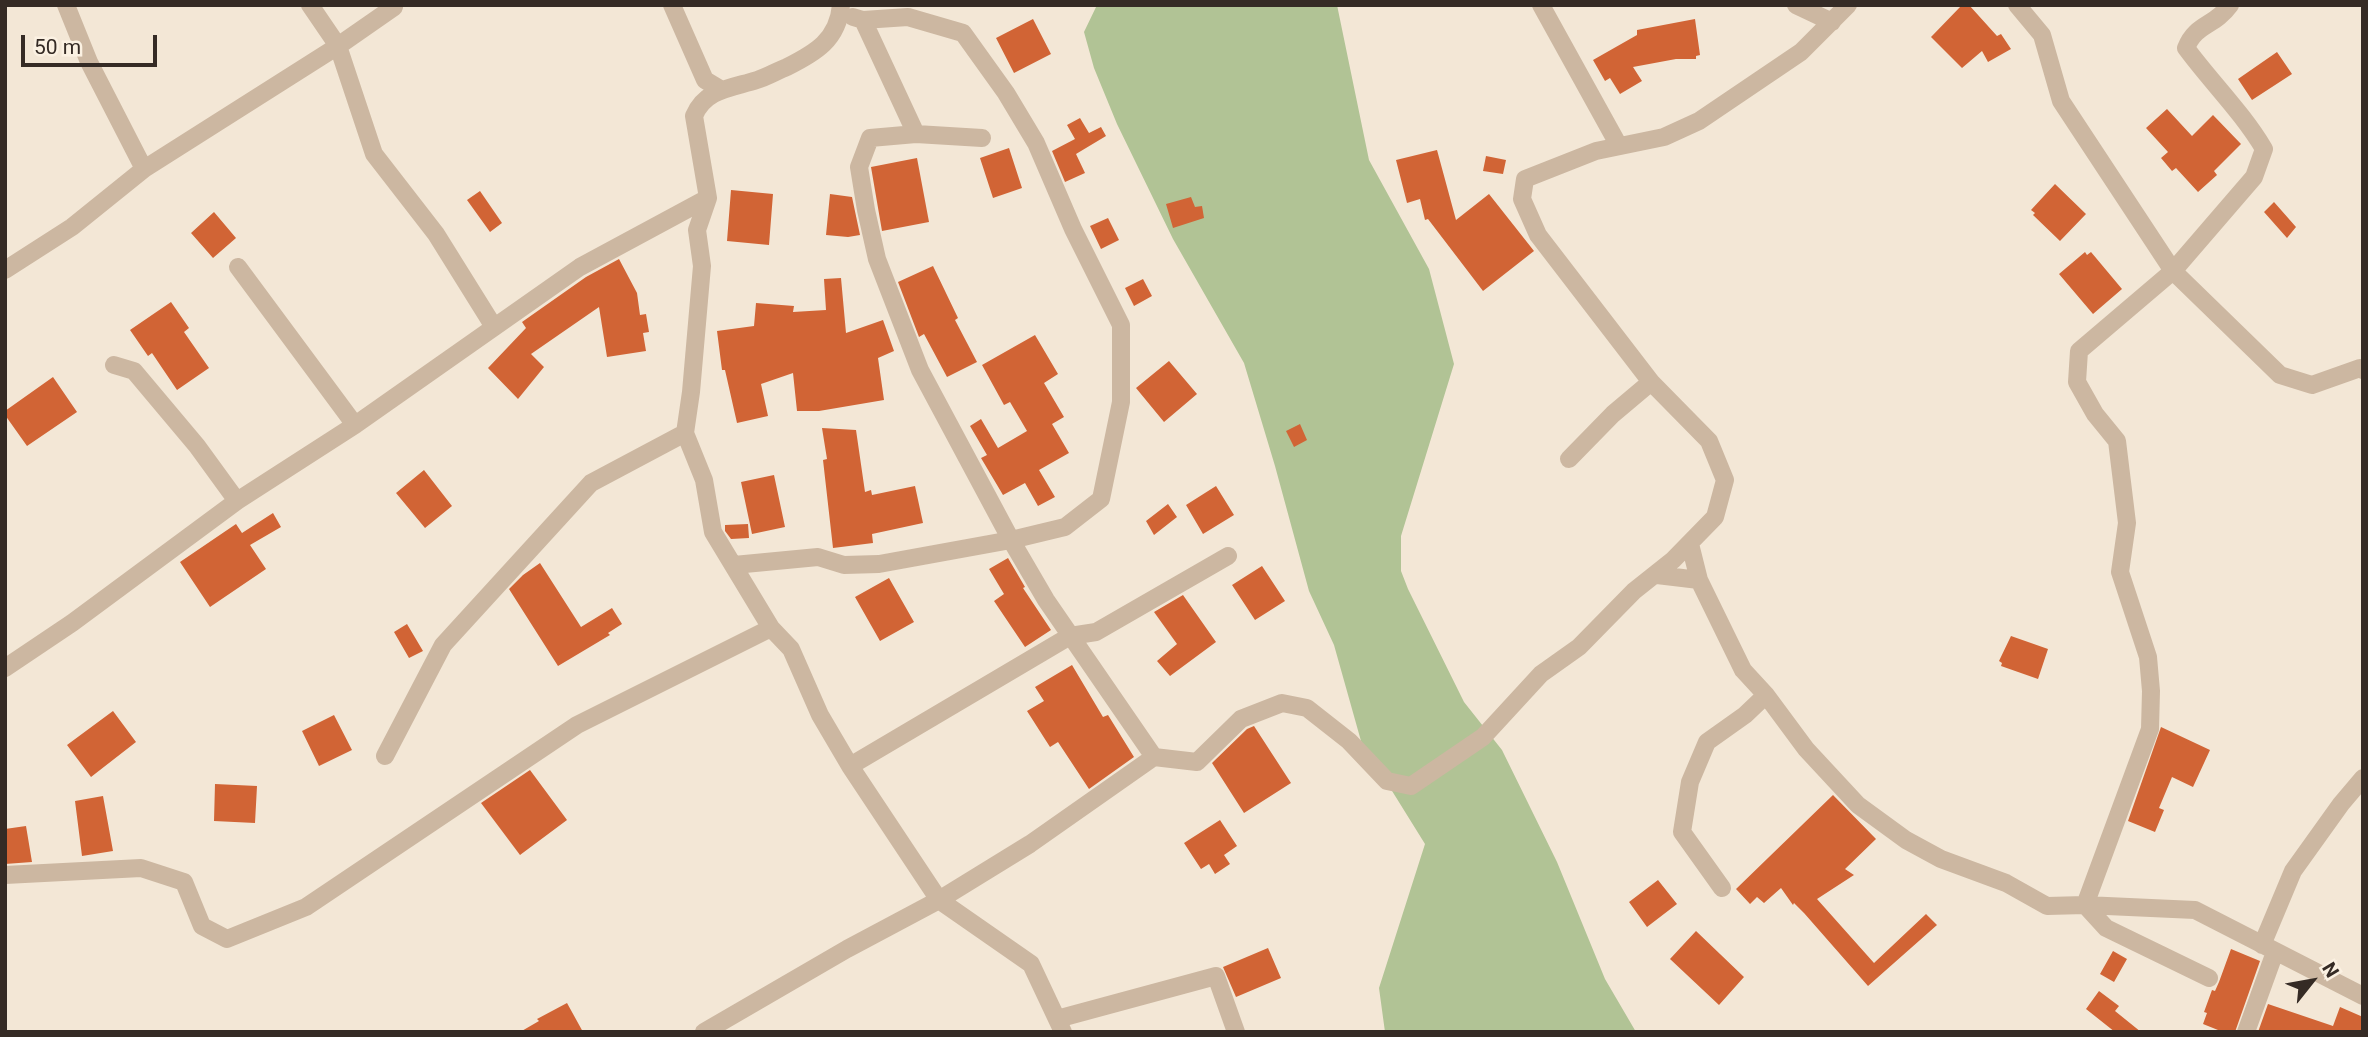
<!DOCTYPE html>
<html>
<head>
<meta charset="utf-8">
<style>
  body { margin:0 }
  #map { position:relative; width:2368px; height:1037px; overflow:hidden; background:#f3e7d6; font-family:Roboto,sans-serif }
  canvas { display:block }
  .frame { position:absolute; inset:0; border:7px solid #352b25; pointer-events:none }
  .north { position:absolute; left:2277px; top:946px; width:70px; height:70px; -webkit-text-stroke:5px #fbf1e2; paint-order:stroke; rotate:59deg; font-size:19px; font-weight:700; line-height:28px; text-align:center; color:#352b25 }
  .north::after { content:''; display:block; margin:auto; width:24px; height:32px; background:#352b25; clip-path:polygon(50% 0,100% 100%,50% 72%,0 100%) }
  .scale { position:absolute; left:21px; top:35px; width:136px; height:32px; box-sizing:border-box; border:4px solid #352b25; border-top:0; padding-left:9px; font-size:21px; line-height:24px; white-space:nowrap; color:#352b25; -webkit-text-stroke:5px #fbf1e2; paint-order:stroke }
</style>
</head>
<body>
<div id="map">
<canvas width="2368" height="1037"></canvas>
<div class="frame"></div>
<div class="north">N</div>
<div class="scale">50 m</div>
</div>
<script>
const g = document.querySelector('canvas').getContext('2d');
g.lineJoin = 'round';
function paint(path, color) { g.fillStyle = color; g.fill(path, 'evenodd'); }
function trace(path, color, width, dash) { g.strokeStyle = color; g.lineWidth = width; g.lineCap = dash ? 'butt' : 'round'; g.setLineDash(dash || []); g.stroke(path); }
paint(new Path2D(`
  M1097,5H1337L1369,160L1429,269L1454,364L1401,536V571L1408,589L1464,702L1502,750L1557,862L1605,979L1636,1032H1385L1379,988L1425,844L1361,741L1334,645L1309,591L1275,466L1244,363L1173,239L1117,124L1094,68L1084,32Z`), '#b1c395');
paint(new Path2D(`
  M1962,5H1969L1997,36L2001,34L2011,49L1988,62L1982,51L1962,68L1931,37Z
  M1033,19L1051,54L1014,73L996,38Z
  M1695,19L1700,55L1696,56V59H1676L1633,67L1642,81L1620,94L1610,78L1605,81L1593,60L1637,35V30Z
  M2277,52L2292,74L2252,100L2238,79Z
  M2167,109L2192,136L2213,115L2241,144L2214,171L2217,175L2198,192L2176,168L2172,171L2161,158L2168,152L2146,128Z
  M1080,118L1089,133L1101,127L1106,136L1076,154L1085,173L1065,182L1052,151L1075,139L1067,125Z
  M1009,148L1022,188L993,198L980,158Z
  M1437,150L1456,220L1489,194L1534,251L1483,291L1428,219L1425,220L1420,199L1407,203L1396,160Z
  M1486,156L1506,160L1503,174L1483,171Z
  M917,158L929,222L882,231L871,167Z
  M2055,184L2086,214L2060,241L2033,215L2035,213L2031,210Z
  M731,190L773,194L769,245L727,241Z
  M480,191L502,223L490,232L467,200Z
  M830,194L852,197L860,235L848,237L826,235Z
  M1191,197L1195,207L1202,206L1204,218L1173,228L1166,204Z
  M2274,202L2296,227L2287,238L2264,212Z
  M214,212L236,238L213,258L191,233Z
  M1108,218L1119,240L1101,249L1090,226Z
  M2085,252L2087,255L2091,252L2122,289L2093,314L2059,274Z
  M619,259L637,293L640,315L646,314L649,332L643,333L646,351L607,357L599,307L531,354L544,367L518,399L488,368L526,328L522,322L586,277Z
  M933,266L958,318L955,320L977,362L947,377L924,334L919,337L898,282Z
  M841,278L846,333L883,320L894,351L878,358L884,400L819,411H797L793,373L761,384L768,416L737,423L725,370H722L717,331L754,326L756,303L794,306L793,312L826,310L824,279Z
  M1143,279L1152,296L1134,306L1125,288Z
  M171,302L189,328L184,332L209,368L177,390L152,353L148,356L130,330Z
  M1035,335L1058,374L1044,383L1064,417L1052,424L1069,453L1039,470L1055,497L1038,506L1025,483L1003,495L981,458L987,455L970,426L981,419L998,448L1027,431L1010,402L1004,405L982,365Z
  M1169,361L1197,394L1164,422L1136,388Z
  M53,377L77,412L27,446L5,415V411Z
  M1300,424L1307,440L1294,447L1286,431Z
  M822,428L856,430L865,492L871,490L872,495L915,486L923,523L872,534L873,543L833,548L823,460L827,459Z
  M424,470L452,506L425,528L396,493Z
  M774,475L785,527L752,534L741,482Z
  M1216,486L1234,515L1203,534L1186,505Z
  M1168,504L1177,517L1154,535L1146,521Z
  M273,513L281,527L250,545L266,569L210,607L180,562L236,524L242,533Z
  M748,524L749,538L731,539L725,531V525Z
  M1008,558L1025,587L1023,588L1051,630L1025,647L994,601L1004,594L989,569Z
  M540,563L581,627L612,608L622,624L608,633L610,635L558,666L509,589L523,575Z
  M1262,566L1285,601L1255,620L1232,585Z
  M889,578L914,622L880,641L855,597Z
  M1183,595L1216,642L1170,676L1157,661L1177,644L1154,612Z
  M407,624L423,651L409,658L394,632Z
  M2011,636L2048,649L2038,679L2001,666L2002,663L1999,661Z
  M1072,665L1103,717L1108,715L1134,757L1089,789L1058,742L1050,747L1027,711L1044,701L1035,687Z
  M113,711L136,742L91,777L67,745Z
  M334,715L352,750L319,766L302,731Z
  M1254,726L1291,783L1244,813L1212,763L1247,729Z
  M2161,727L2210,750L2193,787L2172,777L2159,808L2164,810L2155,832L2128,821Z
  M530,770L567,820L520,855L481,803Z
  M215,784L257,786L255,823L214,821Z
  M1833,795L1876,839L1845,869L1854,875L1817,899L1874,963L1926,914L1937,925L1868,986L1804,913L1794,903L1793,905L1781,888L1764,903L1757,897L1750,904L1736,889Z
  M103,796L113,851L82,856L75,801Z
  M1220,820L1237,846L1224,855L1230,864L1215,874L1209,864L1201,869L1184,843Z
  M26,826L32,862L5,864V829Z
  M1658,880L1677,904L1647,927L1629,902Z
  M1696,931L1744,977L1719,1005L1670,959Z
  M1268,948L1281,978L1236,997L1223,967Z
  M2231,949L2260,961L2235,1032H2223L2203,1024L2207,1013L2204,1012L2212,990L2215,991L2219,982Z
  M2113,951L2127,959L2114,982L2100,974Z
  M2099,991L2119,1006L2115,1011L2141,1032H2115L2086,1009Z
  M567,1003L583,1032H520L539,1021L537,1019Z
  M2268,1004L2333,1026L2340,1007L2363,1017V1032H2258Z`), '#d16435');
trace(new Path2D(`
  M66,5L89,62L144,169
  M310,5L338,46L374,154L436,234L494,327
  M672,5L705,80L720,89
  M841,5C838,40 815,53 787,67C777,71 767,77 757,80C732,88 705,89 694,116L708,198L697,230L702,266L691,392L685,433L704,480L713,532L771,628L791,649L820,715L850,766L939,900L1031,964L1063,1032
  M1541,5L1619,146
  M1796,5L1832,22
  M2017,5L2042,35L2061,101L2173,271L2280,375L2312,385L2360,368L2363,370
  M853,17L863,20L916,134
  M982,138L916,134L870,138L859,167L866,210L877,259L920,370L1011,540L1046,600L1154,757
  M238,267L355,425
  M5,270L72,227L144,169L338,46L394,7
  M114,365L134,371L197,446L237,501
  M1569,459L1613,414L1651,382
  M1690,544L1699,580L1743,670L1766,695L1806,749L1858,805L1906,840L1941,859L2006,883L2047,906L2085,905L2150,729L2151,691L2148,657L2120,572L2127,523L2117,441L2095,414L2077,382L2079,351L2173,271L2254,177L2264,149C2242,112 2211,82 2186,48C2196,23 2214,27 2230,5
  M734,565L818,557L844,565L879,564L1011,540L1065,527L1101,499L1121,402V325L1073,229L1036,143L1006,93L963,33L908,17L863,20
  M1657,575L1699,580
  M5,668L72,623L237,501L355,425L580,267L708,198
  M385,756L443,645L591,483L685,433
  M850,766L1070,636L1096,632L1228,556
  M5,875L141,868L184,882L202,926L227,939L306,907L577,725L771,628
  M1722,888L1682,832L1690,782L1707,742L1745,715L1766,695
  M2085,905L2195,910L2363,996
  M2085,905L2106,928L2209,978
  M2262,945L2293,871L2341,804L2363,778
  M1057,1019L1216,976L1236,1032
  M704,1032L847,949L939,900L1030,844L1154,757L1197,762L1241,719L1282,703L1307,708L1349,741L1387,781L1411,786L1483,737L1541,674L1579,647L1634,591L1673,560L1715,517L1725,480L1709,441L1651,382L1538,235L1522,199L1525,179L1596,151L1664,137L1699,121L1801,52L1848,5
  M2246,1032L2275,952`), '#ccb7a1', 18);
</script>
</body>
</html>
